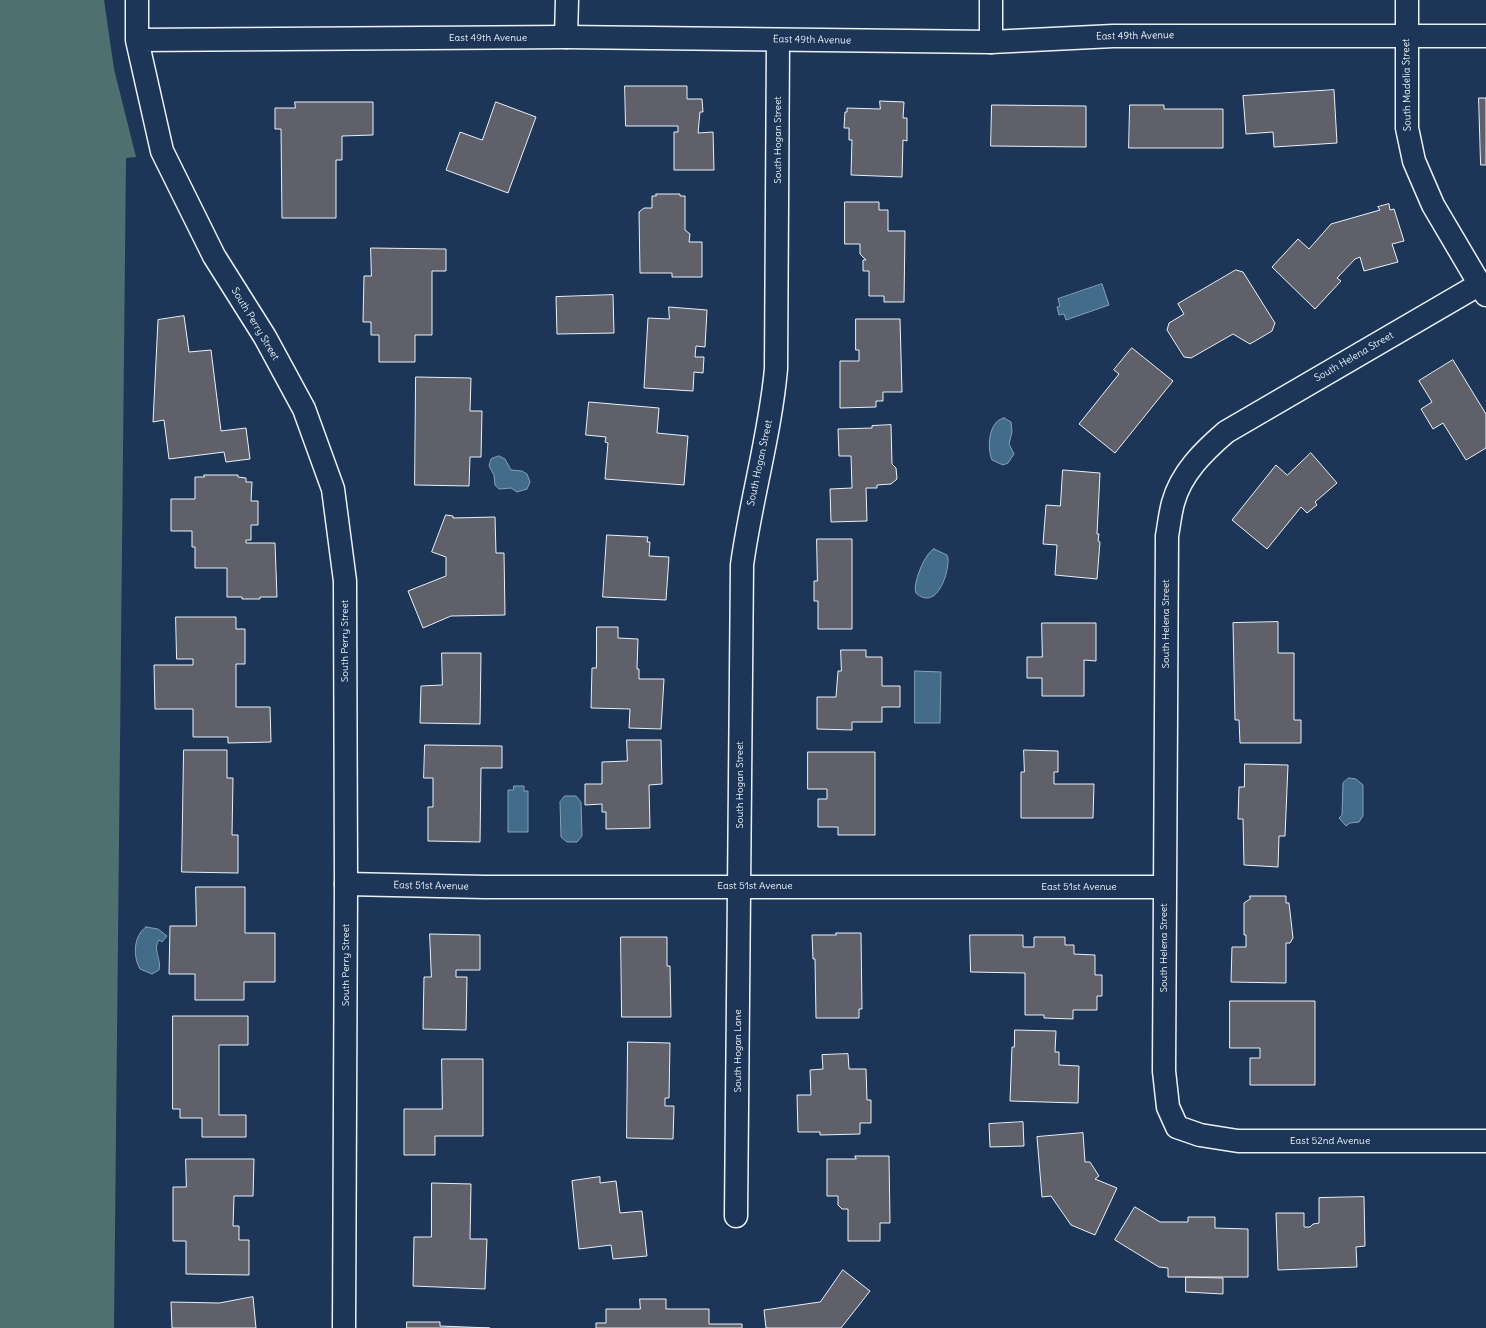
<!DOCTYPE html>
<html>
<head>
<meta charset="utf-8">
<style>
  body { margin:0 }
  canvas { display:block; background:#1d3557 }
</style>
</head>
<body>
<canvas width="1486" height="1328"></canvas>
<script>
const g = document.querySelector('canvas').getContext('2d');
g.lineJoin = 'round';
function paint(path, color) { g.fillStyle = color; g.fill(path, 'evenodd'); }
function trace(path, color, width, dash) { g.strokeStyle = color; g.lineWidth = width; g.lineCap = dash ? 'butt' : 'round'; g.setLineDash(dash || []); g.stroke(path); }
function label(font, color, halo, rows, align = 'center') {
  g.font = font + ' Delius,sans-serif'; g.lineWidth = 3; g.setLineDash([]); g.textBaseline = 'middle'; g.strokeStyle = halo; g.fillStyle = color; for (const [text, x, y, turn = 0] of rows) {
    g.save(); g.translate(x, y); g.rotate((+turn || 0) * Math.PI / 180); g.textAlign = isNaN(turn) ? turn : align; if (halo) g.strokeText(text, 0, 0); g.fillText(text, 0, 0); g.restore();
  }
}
paint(new Path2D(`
  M0,0H104L114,69L136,157L126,158L114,1328H0Z`), '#4f7071');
const water = new Path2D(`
  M1102,284L1109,305L1066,320L1064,314L1059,315L1057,307L1060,306L1058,299Z
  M1004,418L1011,422L1012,432L1009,444L1014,454L1008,463L1003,465L992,460C987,449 988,421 1004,418Z
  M499,456L505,459L511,470L522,471L527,474L530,482L527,489L517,492L511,488L499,489L495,485L494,475L489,466L491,459Z
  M934,549L947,555C952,563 939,614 916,593C912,585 925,552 934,549Z
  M915,671L941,672L940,723H915Z
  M1349,778L1356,779L1363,785V816L1359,822L1350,823L1346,826L1339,818L1342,815L1343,783Z
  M514,786H524V791H528V832H508V790H513Z
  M565,796H576L581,802L582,836L577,842H567L561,837L560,802Z
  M146,927L158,929L167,936L162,942L159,940C152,949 162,960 159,970L152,974L140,969C133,957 133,936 146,927Z`);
paint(water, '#436c8a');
trace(water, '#85a1b6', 1);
const building = new Path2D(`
  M625,86H687V99H702L703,112H700L698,133L713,132L714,170H674V132H678V126H626Z
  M1334,90L1337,143L1274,147L1273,132L1246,134L1243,96Z
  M1479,98H1486V165H1481Z
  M880,101L904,102L903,118H907V141L903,140L902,177L851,175L852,140H849V128H844L845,112H847V108L880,109Z
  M295,102H373V135L342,136V160H336V218H282L281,129H275V108H295Z
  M496,102L536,117L508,193L446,170L460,132L482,140Z
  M992,105L1086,106V147L991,146Z
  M1130,105H1164V109H1223V148H1129Z
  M656,194H680V196H685V230L690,234L689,242H702V277H672V273H640L639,212L644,208H652V196H656Z
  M845,202H879V210H888V231H905L904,302H884V296H869V271H863V260H866L860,254V244H845Z
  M1389,204L1390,210L1394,209L1404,241L1392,244L1398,262L1364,271L1360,257L1355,259L1337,278L1341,281L1315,309L1272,267L1298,239L1309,249L1331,224L1380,210L1378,207Z
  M371,248L446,249V271H432V335H415V362H379V335H371V322H363L364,276H371Z
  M1236,270L1243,272L1275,323L1272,331L1250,344L1233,334L1191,358L1184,357L1167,330L1169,323L1184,314L1178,304Z
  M613,295L614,333L557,334L556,297Z
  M669,307L707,310L705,347L696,346L695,357H704L703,373L694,372L693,391L644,388L648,318L669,319Z
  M184,316L189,352L211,350L221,431L246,428L250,459L226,462L224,452L169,459L164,420L153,422L158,320Z
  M856,319H900L902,392H883V401H876V407L840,408V361H859V350H856Z
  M1132,348L1173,381L1115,453L1079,424L1119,374L1114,370Z
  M1453,360L1486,414V448L1466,460L1443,423L1433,429L1421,409L1432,402L1419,381Z
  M416,377L471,378L470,411H482L481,457H470L469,486L415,485Z
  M589,402L659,408L657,433L688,436L684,485L605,479L608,443L605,442L606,437L586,435Z
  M891,425L892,464L896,468L897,479L891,484L877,485V488H866L867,521L831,522L830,489L852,488L851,456H839L838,429L872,428V426Z
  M1311,453L1337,483L1315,502L1317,505L1307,513L1301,507L1267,549L1232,520L1276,465L1287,475Z
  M1063,470L1100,473L1097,534H1099L1098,541L1100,542L1097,579L1055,575L1057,545L1043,544L1046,505L1060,506Z
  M204,475H238V477L246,478V482H252L251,501H258V525H251V540H246V543H275L277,597H260V599H242V597H227V568H195V547H192V531H171V499H195V477H204Z
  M446,515L453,516V518L495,517L496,553H504L505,615L451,616L423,628L408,591L446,576V557L432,552Z
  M607,535L648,537L647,542H650L649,556L669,557L666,600L603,597Z
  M817,539H852V629H818V601H814V581H817Z
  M176,617H236V629H245V664H236V707H270L271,742L228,743V737H193V709H155L154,665H193V659H177Z
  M1278,622V653H1294V720H1301V743H1240L1239,720H1235L1233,623Z
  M1042,623H1096V661L1084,660V696H1042V678H1027V657H1042Z
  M597,627H618V638L638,639L637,669H639V679H664L661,729L629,728L630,709L591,708L592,668H596Z
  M841,650H866V657H882V686H900V707H882V722H852V730L817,729V697H836L838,671H841Z
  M442,653H481L480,724L420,723L421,686L442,685Z
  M627,740H661L662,784L649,785L650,828L606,829V812H602V804L585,805V784H602V762L627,761Z
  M425,745L502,746V768H481L480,842L428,841V807H433V778H424Z
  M184,750H227V778H233L232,835H238V873L182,872Z
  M1024,750L1058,751V772H1054V784H1094L1093,818H1021V772H1024Z
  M808,752H875V835H838V827H818V799H827V789H808Z
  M1245,764L1288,765L1285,836H1279L1278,867L1244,865L1243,819H1238L1239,787H1244Z
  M196,887H245V933H275V982H244V1000H195V974H169L170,926H196Z
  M1250,896H1286V903H1289L1293,938L1290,943H1286V983L1231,982L1232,947H1246V935H1244V903L1250,899Z
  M836,933H861L862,1009H859V1018H816L815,959H813L812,935H836Z
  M430,934L480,935V970H456V977H467L466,1030L423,1029L424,977H431Z
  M970,935H1023V947H1034V937H1065V945H1074V954L1095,955V975H1102V996H1097V1010H1073V1019L1044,1018V1015H1025V973L971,972Z
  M621,937H667V966H670L671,1017H622Z
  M1230,1001H1315V1085H1250V1058H1260V1048H1230Z
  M173,1016H248V1045H219V1115H246V1137H202V1118H180V1109H173Z
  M1015,1030L1056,1031L1055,1052H1059V1065L1079,1066L1078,1103L1010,1101L1012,1047H1014Z
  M628,1042L670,1043L669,1098H665V1106H674L673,1139L627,1138Z
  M848,1054L849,1069H866L867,1100H871V1123H860V1134L820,1135V1132H798L797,1095H811L810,1070L823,1069L822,1055Z
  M442,1059H483V1136H435V1155H404V1109H442Z
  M1023,1122L1024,1146L990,1147L989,1124Z
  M1083,1133L1085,1162H1090L1099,1176L1095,1179L1117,1188L1095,1235L1071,1225L1051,1196L1042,1197L1037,1137Z
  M855,1156H889L890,1223H880V1241H848V1209H842L838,1205V1196H827V1159H856Z
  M186,1159H254L253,1196H234L233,1226H239V1240H249V1275L186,1274V1241H173V1187H186Z
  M600,1177V1183L616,1181L620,1213L642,1211L647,1256L613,1259L611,1245L579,1249L572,1181Z
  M432,1183L471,1184L470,1239H487L485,1289L413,1286L414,1237H431Z
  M1364,1197L1365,1246L1356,1247L1357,1267L1278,1270L1276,1213H1304V1227H1310L1313,1224L1319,1223V1198Z
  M1135,1207L1160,1222H1188V1217H1215V1228L1248,1229V1277H1168V1268L1159,1267L1115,1240Z
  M843,1270L870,1291L841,1328H766L764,1310L820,1302Z
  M1186,1277L1223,1278V1294L1186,1292Z
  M253,1297L256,1328H172L171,1302L219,1303Z
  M640,1299H666V1309H709V1324H742V1328H596V1323H606V1309H640Z
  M407,1322H440V1326L490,1328H407Z`);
paint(building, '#5f6069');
trace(building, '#e8f1f8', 1);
const street = new Path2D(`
  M991,0V42
  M1407,0V128L1414,161L1433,205L1486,295
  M566,37L567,0
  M1480,284L1226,432C1204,451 1181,473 1173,503C1170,514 1169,525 1167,536L1164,1071L1168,1107L1177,1127L1200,1135L1238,1141H1486
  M346,884L485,887H1164
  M736,1216L742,565C751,499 770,435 776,369L778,40`);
const secondary = new Path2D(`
  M137,0V40L162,151L214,256L265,337L304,409L333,489L345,581L346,884L344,1328
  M137,40L566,37L991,42L1113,36H1486`);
trace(street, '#e8f1f8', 25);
trace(secondary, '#e8f1f8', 25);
trace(street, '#1d3557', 22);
trace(secondary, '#1d3557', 22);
label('10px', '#e8f1f8', '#1d3557', [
  ["East 49th Avenue",1135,36,-1],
  ["East 49th Avenue",488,38],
  ["East 49th Avenue",812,40,1],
  ["South Madelia Street",1407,85,-91],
  ["South Hogan Street",778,140,-90],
  ["South Perry Street",255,324,59],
  ["South Helena Street",1354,357,-30],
  ["South Hogan Street",760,463,-78],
  ["South Helena Street",1166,624,-90],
  ["South Perry Street",345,641,-90],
  ["South Hogan Street",740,785,-90],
  ["East 51st Avenue",431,886,1],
  ["East 51st Avenue",755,886],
  ["East 51st Avenue",1079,887],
  ["South Helena Street",1164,948,-90],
  ["South Perry Street",346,965,-90],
  ["South Hogan Lane",738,1051,-90],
  ["East 52nd Avenue",1330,1141]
]);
</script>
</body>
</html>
